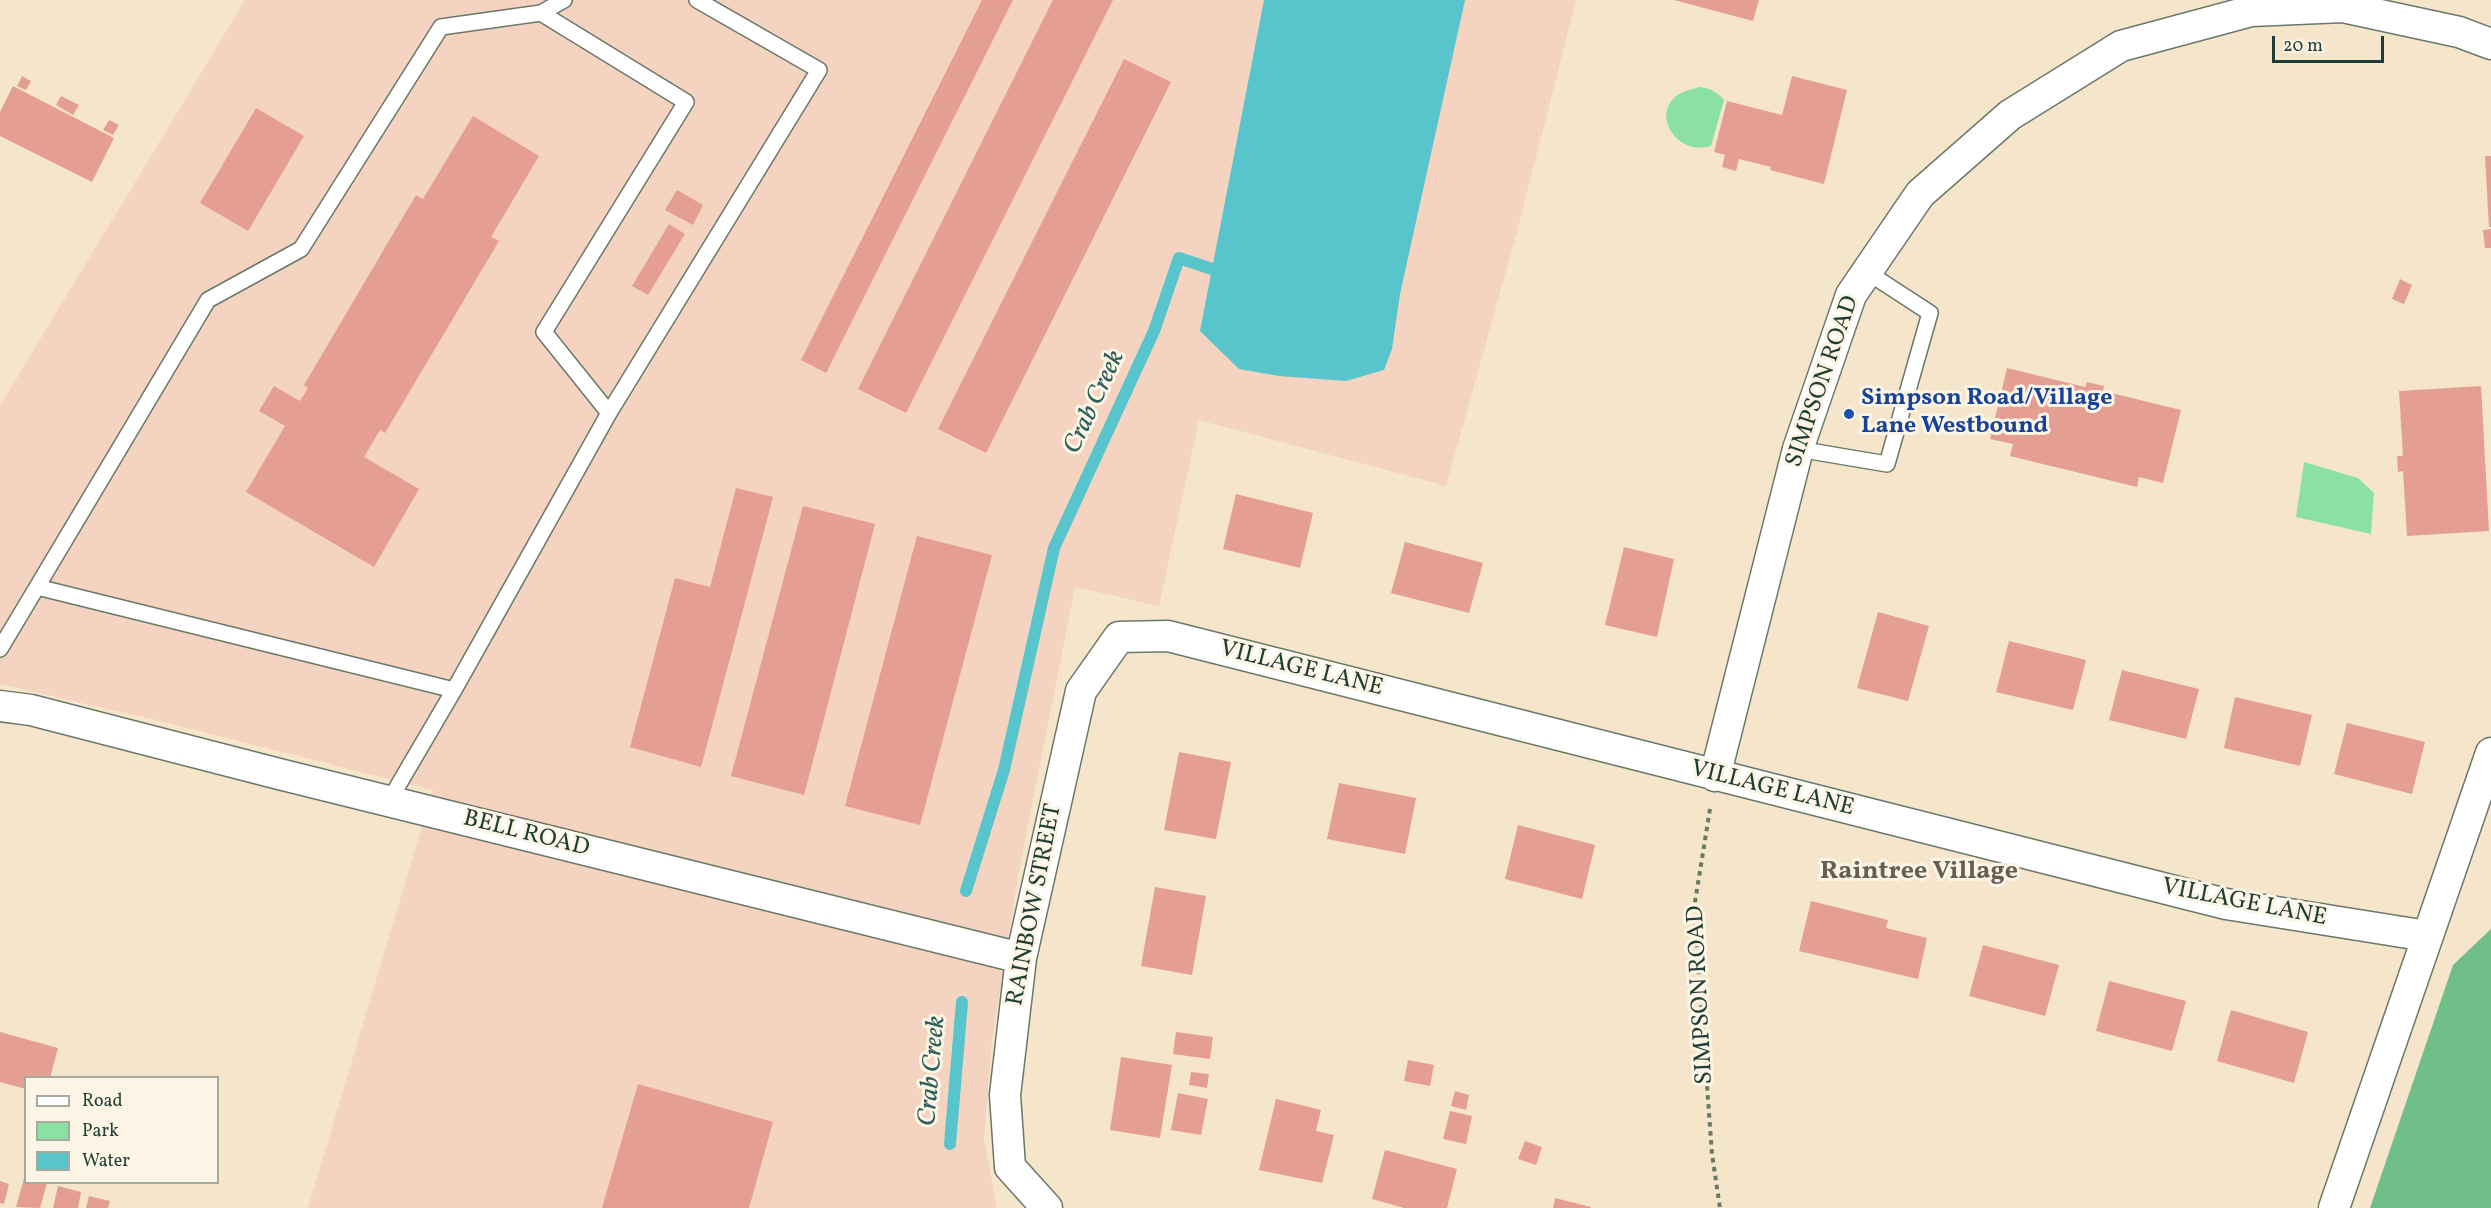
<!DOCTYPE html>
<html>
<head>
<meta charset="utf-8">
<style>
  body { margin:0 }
  #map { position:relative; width:2491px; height:1208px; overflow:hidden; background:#f5e5cb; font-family:Vollkorn,serif }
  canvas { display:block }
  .legend { position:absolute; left:24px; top:1076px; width:195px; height:108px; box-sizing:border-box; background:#fcf5e5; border:2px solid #a4ab9e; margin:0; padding:8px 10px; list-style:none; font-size:18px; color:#1f3d34 }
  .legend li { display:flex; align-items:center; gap:12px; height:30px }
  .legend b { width:30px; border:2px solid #a4ab9e }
  .scale { position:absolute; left:2272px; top:36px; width:112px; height:27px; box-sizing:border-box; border:3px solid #1f3d34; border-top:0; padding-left:8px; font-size:18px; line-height:21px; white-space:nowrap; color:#1f3d34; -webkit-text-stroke:4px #fcf5e5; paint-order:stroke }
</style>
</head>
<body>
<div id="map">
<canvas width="2491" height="1208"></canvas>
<ul class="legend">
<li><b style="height:8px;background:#fff"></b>Road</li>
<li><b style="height:16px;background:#8be1a4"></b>Park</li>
<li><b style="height:16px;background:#58c5cd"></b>Water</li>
</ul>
<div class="scale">20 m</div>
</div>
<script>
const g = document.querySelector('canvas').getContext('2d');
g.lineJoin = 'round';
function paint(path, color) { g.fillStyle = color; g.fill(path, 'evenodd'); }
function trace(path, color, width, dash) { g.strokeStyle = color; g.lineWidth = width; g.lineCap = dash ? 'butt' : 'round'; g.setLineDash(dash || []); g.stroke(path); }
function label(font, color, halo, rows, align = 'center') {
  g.font = font + ' Vollkorn,serif'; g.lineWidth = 6; g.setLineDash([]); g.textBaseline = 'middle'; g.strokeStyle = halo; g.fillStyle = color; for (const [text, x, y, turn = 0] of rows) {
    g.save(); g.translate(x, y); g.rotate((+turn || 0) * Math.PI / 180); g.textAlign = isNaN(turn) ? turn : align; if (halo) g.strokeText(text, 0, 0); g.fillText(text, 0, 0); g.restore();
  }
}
paint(new Path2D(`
  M245,0H1576L1518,228L1446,486L1199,420L1159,606L1075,587L1018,876L992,1041L984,1139L997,1208H308L433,790L151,719L0,684V406Z`), '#f4d3c0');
paint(new Path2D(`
  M1700,87C1710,89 1717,91 1724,100L1711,146C1676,157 1648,111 1681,93C1687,90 1694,89 1700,87Z
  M2304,462L2358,478L2374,493L2371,534L2296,517Z`), '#8be1a4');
paint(new Path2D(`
  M2491,929V1208H2370L2453,965Z`), '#70bf8a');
paint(new Path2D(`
  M1264,0H1465L1400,294L1392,349L1384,370L1346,381L1279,376L1239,369L1200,331Z`), '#58c5cd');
trace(new Path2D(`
  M966,891L1004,770L1054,548L1154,331L1179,258L1215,270L1228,266
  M950,1144L962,1002`), '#58c5cd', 12);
paint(new Path2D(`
  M982,0H1013L826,373L801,360Z
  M1053,0H1113L906,413L858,389Z
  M1674,0H1759L1753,21Z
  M1124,59L1171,82L986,453L938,429Z
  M22,76L31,81L26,90L17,86Z
  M1792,76L1847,90L1824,184L1770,170L1771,167L1739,159L1736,171L1722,167L1725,155L1714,152L1727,101L1782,115Z
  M13,86L114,138L92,182L0,136V112Z
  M61,96L79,105L73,115L56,105Z
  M256,108L304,136L248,231L200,203Z
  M473,116L539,156L491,237L499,241L385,433L380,430L364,457L419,489L374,567L246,492L285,426L259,411L274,386L300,401L308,388L304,385L416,195L423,199Z
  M109,120L119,125L113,135L103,130Z
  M2485,156H2491V227H2489Z
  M677,190L703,205L693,225L665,210Z
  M669,224L685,234L648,295L632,286Z
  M2491,229V248H2485L2483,230Z
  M2400,279L2412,285L2404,304L2392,299Z
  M2007,368L2085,387L2087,382L2104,386L2103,391L2181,410L2163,483L2139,477L2137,487L2010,456L2013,444L1990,439Z
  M2481,386L2489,531L2407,536L2403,471L2398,472L2397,456H2403L2399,391Z
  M736,488L773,497L701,767L630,747L675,578L710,587Z
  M1236,494L1313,513L1300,568L1223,549Z
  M803,506L875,524L804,795L731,776Z
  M917,536L992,555L920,825L845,806Z
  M1405,542L1483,563L1469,613L1391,593Z
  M1624,547L1674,559L1657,637L1605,625Z
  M1878,612L1929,626L1908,701L1857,688Z
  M2009,641L2086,660L2073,710L1996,692Z
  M2122,670L2199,689L2186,739L2109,720Z
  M2235,697L2312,715L2300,766L2224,748Z
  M2347,723L2425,742L2412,794L2334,774Z
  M1179,752L1231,762L1216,839L1164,830Z
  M1339,783L1416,798L1405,854L1327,839Z
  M1518,825L1595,845L1582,899L1505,879Z
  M1155,887L1206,896L1192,975L1141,966Z
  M1811,901L1888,920L1886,928L1927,938L1918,979L1799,951Z
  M1983,945L2059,965L2045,1016L1969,996Z
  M2109,981L2186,1001L2172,1051L2096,1031Z
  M2231,1010L2308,1032L2294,1083L2217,1061Z
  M0,1032L58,1048L50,1078H26V1089L0,1082Z
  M1176,1032L1213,1037L1210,1059L1173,1054Z
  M1121,1057L1172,1065L1160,1138L1110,1130Z
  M1408,1060L1434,1065L1430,1086L1404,1081Z
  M1191,1072L1209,1074L1207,1088L1189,1085Z
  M638,1084L773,1122L749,1208H602Z
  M1455,1091L1469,1095L1466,1110L1451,1106Z
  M1178,1093L1208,1099L1201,1135L1171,1130Z
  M1276,1099L1321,1110L1316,1131L1334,1135L1322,1183L1259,1170Z
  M1450,1111L1472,1116L1466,1144L1443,1139Z
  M1525,1141L1542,1147L1536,1165L1518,1159Z
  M1385,1150L1457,1169L1447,1208H1404L1372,1199Z
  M25,1175L26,1182L47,1183L40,1208L16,1207Z
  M0,1181L9,1184L4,1204L0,1203Z
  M58,1186L81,1192L78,1208H53Z
  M89,1196L110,1201L108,1208H86Z
  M1555,1198L1591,1207V1208H1553Z`), '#e49f92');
const service = new Path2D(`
  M541,13L564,0
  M609,413L819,70L697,0
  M1798,449L1887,464L1930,313L1867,272
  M37,587L208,300L301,249L441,27L541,13L686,102L544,332L609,413L454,690
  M0,649L37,587L454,690L389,801`);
const minor = new Path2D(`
  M0,706L31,710L279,774L1021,958
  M1715,776L1798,449L1851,295L1920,194L2010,115L2121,46L2251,11L2343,7L2459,32L2491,44
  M1047,1208L1010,1167L1005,1095L1021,958L1081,691L1119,637L1168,636L2226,904L2427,936
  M2334,1208L2491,753`);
trace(service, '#6a7869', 18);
trace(minor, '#6a7869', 33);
trace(new Path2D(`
  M1710,809L1694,908L1712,1154L1720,1208`), '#6a7869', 4, [4.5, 4.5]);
trace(service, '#fff', 15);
trace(minor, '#fff', 30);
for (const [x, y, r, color] of [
  [1849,414,6,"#1a4fb4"]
]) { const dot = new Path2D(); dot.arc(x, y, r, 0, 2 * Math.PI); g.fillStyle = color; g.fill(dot); trace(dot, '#fcf5e5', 2); }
label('24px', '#1f3d34', '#fcf5e5', [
  ["SIMPSON ROAD",1824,382,-71],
  ["VILLAGE LANE",1301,670,14],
  ["VILLAGE LANE",1772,790,14],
  ["BELL ROAD",526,835,14],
  ["VILLAGE LANE",2244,904,11],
  ["RAINBOW STREET",1036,905,-79],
  ["SIMPSON ROAD",1702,995,-93]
]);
label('bold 24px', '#164399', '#fcf5e5', [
  ["Simpson Road/Village",1861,400],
  ["Lane Westbound",1861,428]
], 'left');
label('italic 26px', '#2d5f5a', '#fcf5e5', [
  ["Crab Creek",1096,403,-65],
  ["Crab Creek",934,1071,-85]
]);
label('bold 26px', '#645f55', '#fcf5e5', [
  ["Raintree Village",1919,873]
]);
</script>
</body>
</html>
